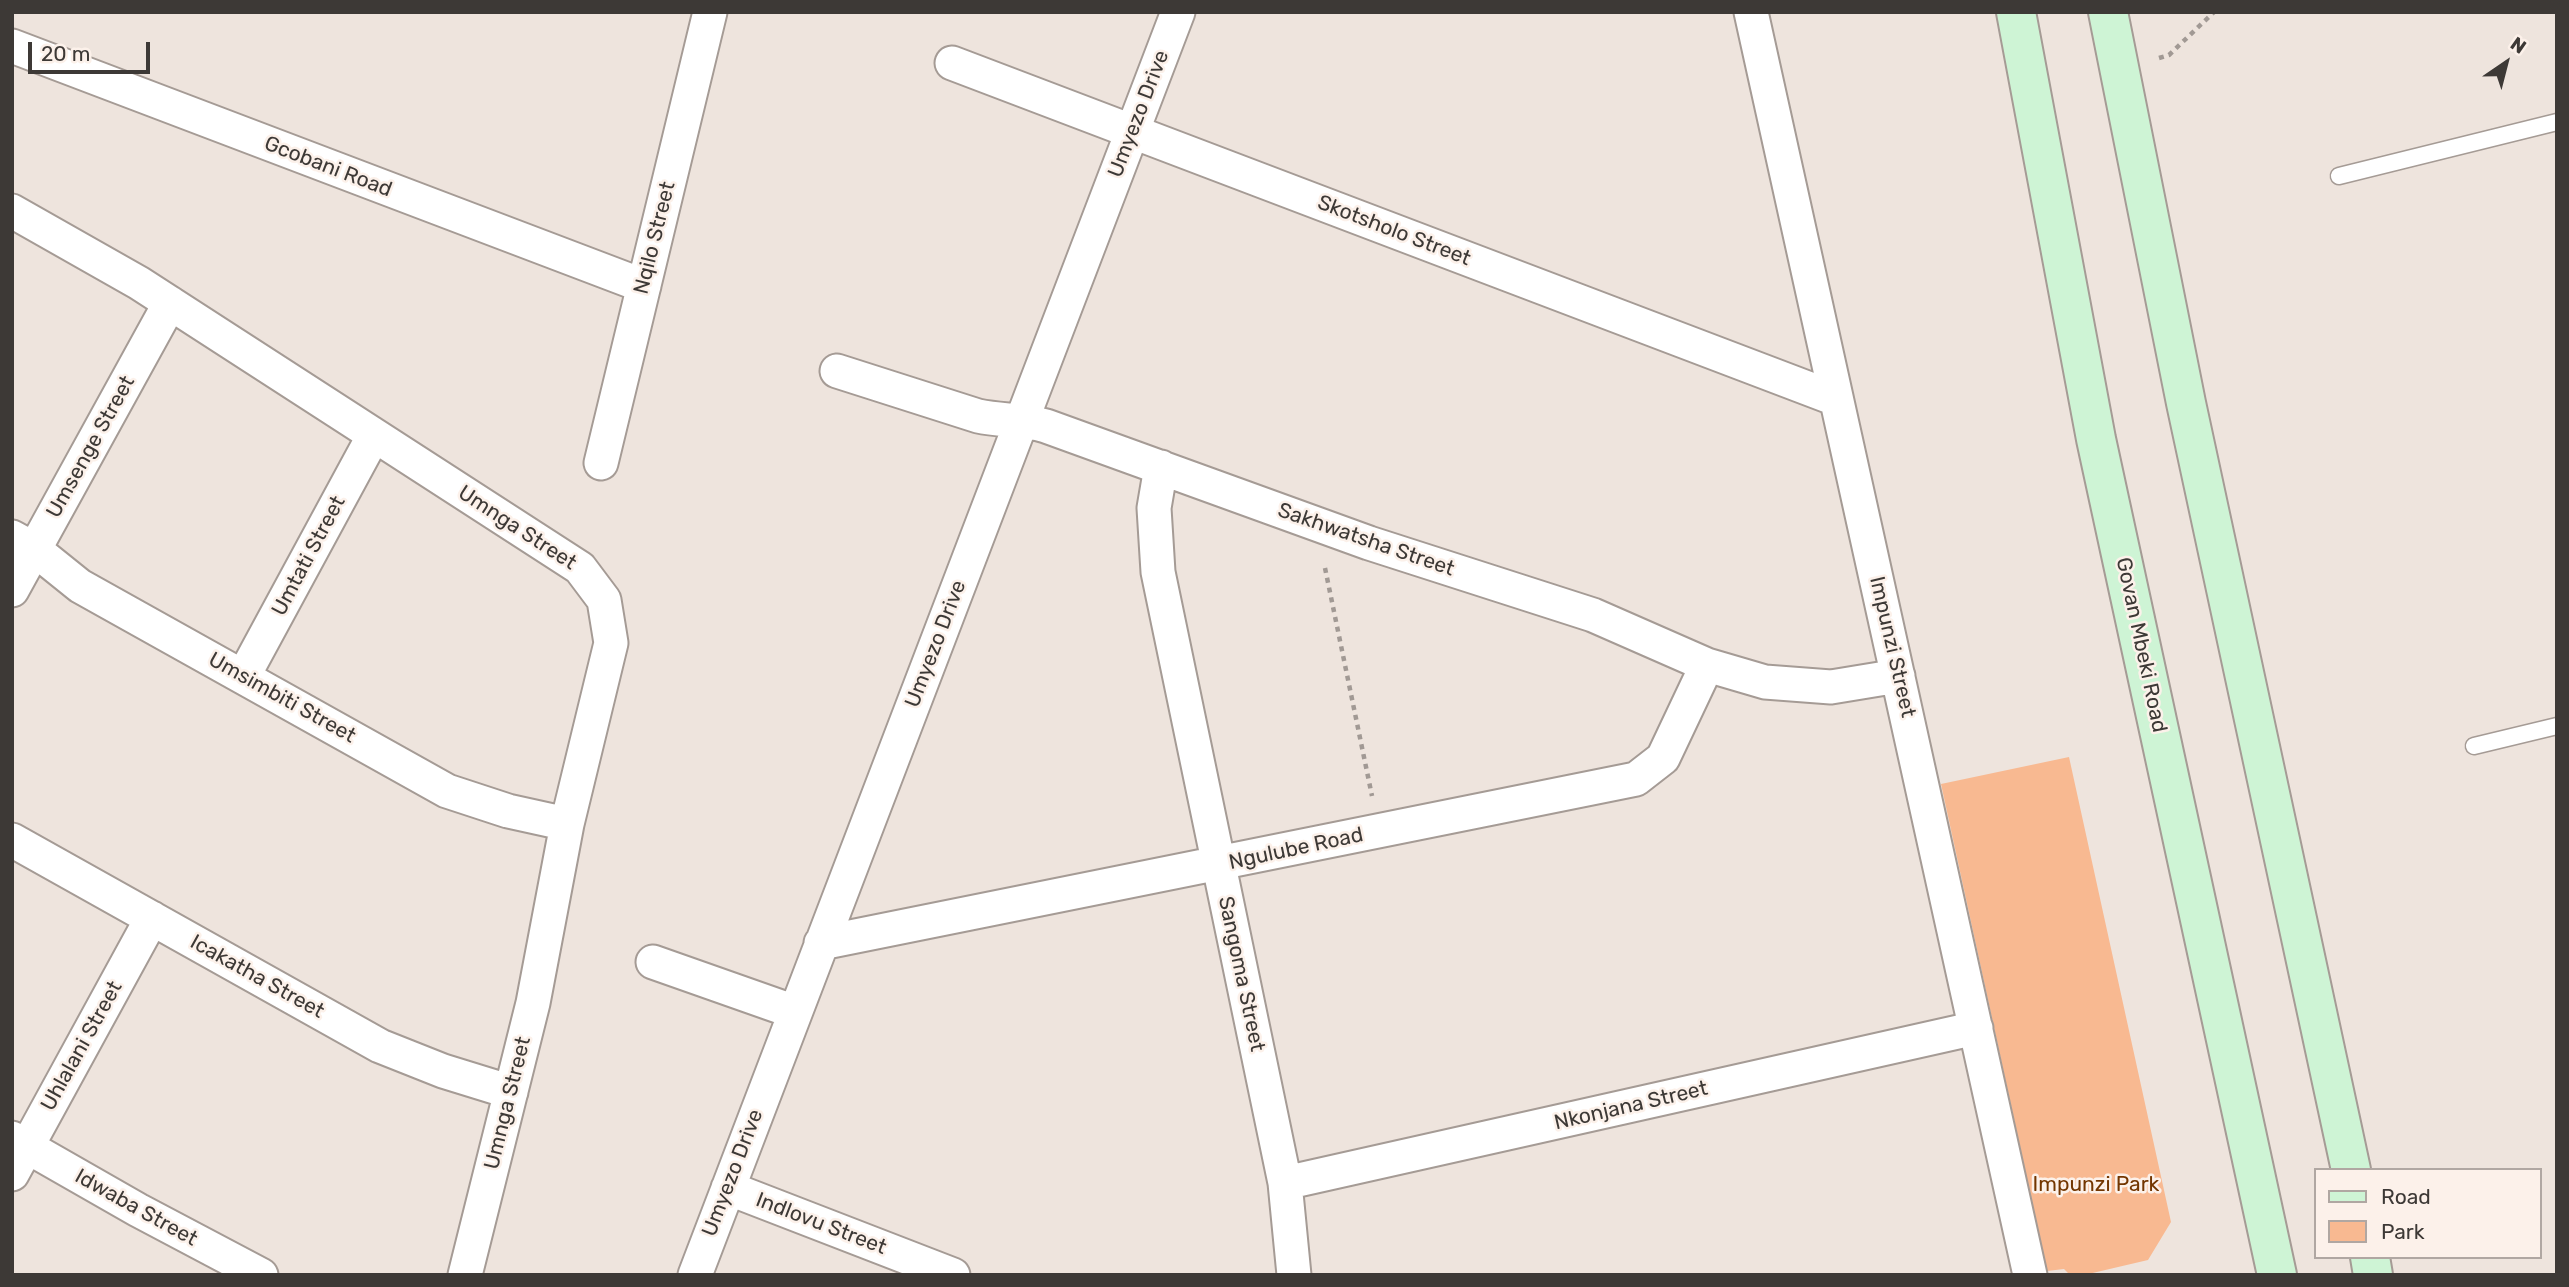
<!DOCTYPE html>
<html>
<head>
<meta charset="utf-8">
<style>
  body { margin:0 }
  #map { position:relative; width:2569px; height:1287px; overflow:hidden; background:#eee4dd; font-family:Rubik,sans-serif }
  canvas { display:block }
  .frame { position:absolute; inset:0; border:14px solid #3d3936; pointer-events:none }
  .legend { position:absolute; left:2314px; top:1168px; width:228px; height:91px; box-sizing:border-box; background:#fcf1ea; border:2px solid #b0a7a2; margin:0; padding:9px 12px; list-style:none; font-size:21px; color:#3d3936 }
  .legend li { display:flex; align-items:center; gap:14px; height:35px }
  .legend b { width:35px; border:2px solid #b0a7a2 }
  .north { position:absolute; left:2471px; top:28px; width:70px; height:70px; -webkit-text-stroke:5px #fcf1ea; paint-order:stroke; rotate:35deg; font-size:19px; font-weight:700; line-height:28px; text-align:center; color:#3d3936 }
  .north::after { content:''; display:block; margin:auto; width:24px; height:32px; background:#3d3936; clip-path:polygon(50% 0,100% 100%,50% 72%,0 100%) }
  .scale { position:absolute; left:28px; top:42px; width:122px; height:32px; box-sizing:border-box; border:4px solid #3d3936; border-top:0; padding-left:9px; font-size:21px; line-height:24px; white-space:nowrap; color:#3d3936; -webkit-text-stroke:5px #fcf1ea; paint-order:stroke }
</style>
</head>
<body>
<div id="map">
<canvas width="2569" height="1287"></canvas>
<div class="frame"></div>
<ul class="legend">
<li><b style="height:9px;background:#cef4d5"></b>Road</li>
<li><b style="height:19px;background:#f8b991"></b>Park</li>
</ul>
<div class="north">N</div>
<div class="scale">20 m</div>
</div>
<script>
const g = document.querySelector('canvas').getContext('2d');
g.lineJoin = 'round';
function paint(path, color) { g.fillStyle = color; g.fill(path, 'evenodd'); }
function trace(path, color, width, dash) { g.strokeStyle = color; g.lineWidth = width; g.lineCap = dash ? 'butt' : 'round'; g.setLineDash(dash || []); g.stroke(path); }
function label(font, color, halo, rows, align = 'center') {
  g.font = font + ' Rubik,sans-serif'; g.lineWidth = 5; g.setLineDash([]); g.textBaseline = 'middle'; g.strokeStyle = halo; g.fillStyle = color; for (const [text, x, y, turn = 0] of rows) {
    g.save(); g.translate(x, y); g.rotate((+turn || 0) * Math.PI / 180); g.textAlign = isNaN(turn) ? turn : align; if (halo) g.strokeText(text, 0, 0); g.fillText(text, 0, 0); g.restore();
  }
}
paint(new Path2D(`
  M2069,757L2171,1222L2148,1260L2084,1275H2070L2064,1269L2047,1271L1941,784Z`), '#f8b991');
const service = new Path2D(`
  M2339,176L2557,122
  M2474,746L2557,726`);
const minor = new Path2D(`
  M1751,12L2030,1275
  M12,46L644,286
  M952,63L1836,399
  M12,211L139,283L580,568L604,600L611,643L567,824L533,1003L465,1275
  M837,371L978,416C1002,421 1023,419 1046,426L1369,543L1593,615L1707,665L1765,682L1831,687L1898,676
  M601,463L710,12
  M1161,467L1154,508L1158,572L1285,1183L1294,1275
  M12,537L34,549L80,586L447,791L508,811L567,824
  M12,590L170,303
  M243,677L374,435
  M12,840L380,1046L443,1071L511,1092
  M821,943L1636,779L1663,758L1707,665
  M653,962L795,1012
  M12,1138L138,1210L261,1275
  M12,1174L152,918
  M1285,1183L1976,1028
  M728,1188L953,1275
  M695,1275L1178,12`);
const secondary = new Path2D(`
  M2016,12L2096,439L2277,1275
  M2108,12L2186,403L2351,1170
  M2370,1257L2373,1275`);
trace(service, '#a59b95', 19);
trace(minor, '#a59b95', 37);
trace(secondary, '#a59b95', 42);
trace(new Path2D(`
  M2159,58L2169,55L2214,12
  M1325,568L1372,796`), '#a19994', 4.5, [5, 5]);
trace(service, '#fff', 16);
trace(minor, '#fff', 33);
trace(secondary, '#cef4d5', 38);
label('21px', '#3d3936', '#fcf1ea', [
  ["Umyezo Drive",1139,114,-69],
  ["Gcobani Road",328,167,21],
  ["Skotsholo Street",1394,231,21],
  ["Nqilo Street",655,238,-76],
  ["Umsenge Street",91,447,-61],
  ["Umnga Street",517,528,33],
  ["Sakhwatsha Street",1366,540,19],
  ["Umtati Street",309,556,-62],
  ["Umyezo Drive",936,644,-69],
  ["Govan Mbeki Road",2141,645,78],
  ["Impunzi Street",1892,647,77],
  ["Umsimbiti Street",282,698,29],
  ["Ngulube Road",1296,849,-12],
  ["Sangoma Street",1241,974,78],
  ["Icakatha Street",257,977,29],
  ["Uhlalani Street",82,1046,-61],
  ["Umnga Street",508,1103,-76],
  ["Nkonjana Street",1631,1106,-13],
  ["Umyezo Drive",733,1173,-69],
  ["Idwaba Street",136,1208,29],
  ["Indlovu Street",821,1224,21]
]);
label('21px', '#733600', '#fcf1ea', [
  ["Impunzi Park",2096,1185]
]);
</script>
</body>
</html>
